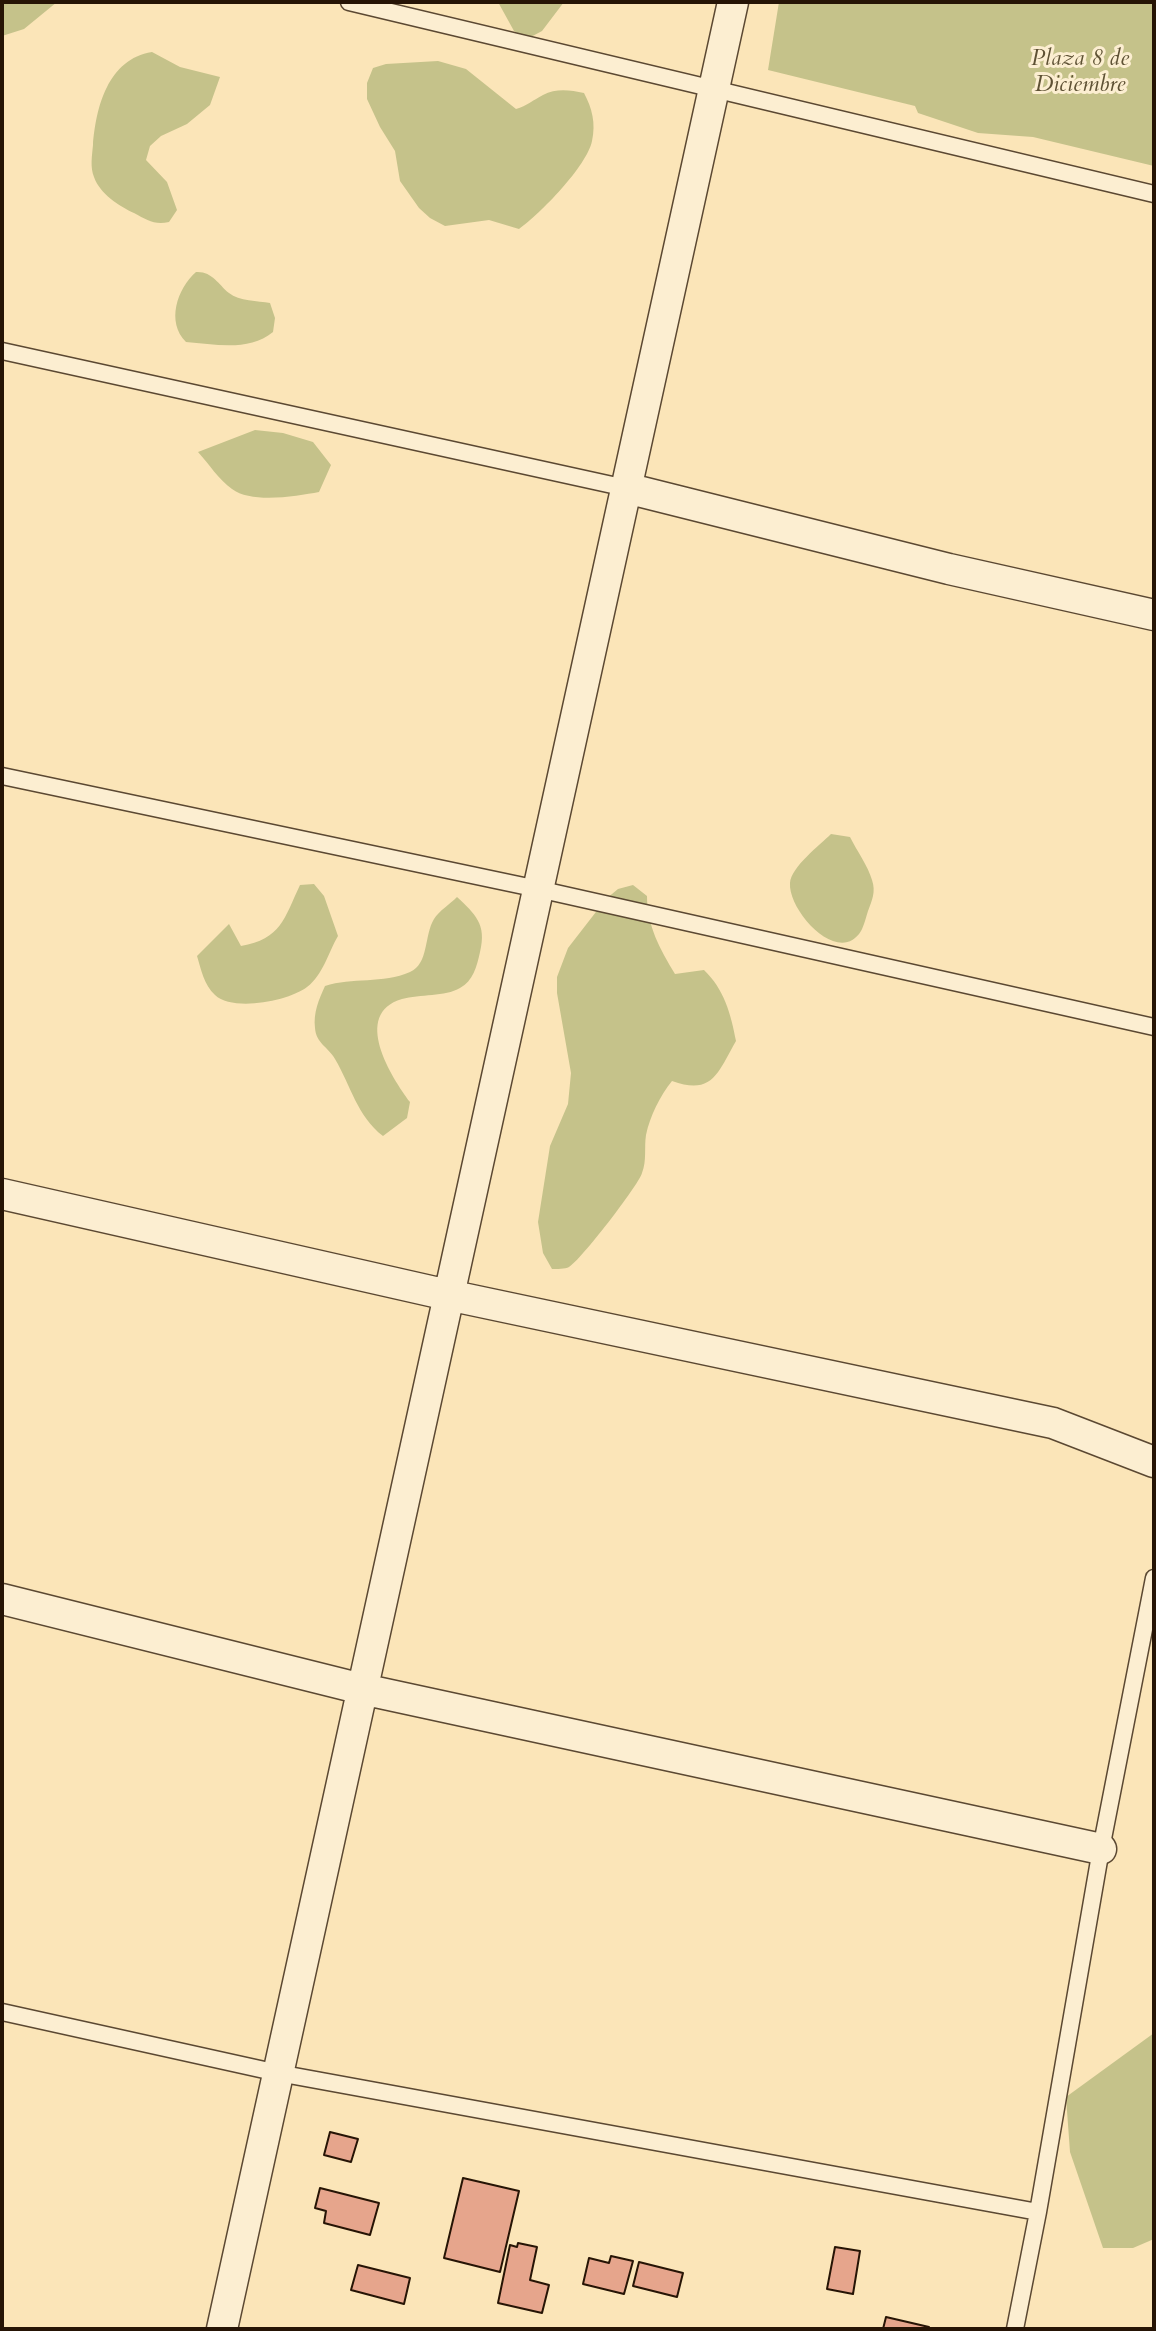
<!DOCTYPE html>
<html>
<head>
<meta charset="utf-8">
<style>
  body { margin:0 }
  #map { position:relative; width:1156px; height:2331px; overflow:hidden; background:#fbe5b8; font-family:Cardo,serif }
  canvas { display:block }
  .frame { position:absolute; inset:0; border:4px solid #261405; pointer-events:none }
</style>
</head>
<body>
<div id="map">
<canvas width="1156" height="2331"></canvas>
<div class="frame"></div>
</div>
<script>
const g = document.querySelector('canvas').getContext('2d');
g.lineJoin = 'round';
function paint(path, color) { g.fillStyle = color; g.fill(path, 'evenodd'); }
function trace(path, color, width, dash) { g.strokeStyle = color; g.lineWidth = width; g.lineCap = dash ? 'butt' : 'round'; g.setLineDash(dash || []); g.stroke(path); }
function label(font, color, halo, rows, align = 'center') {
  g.font = font + ' Cardo,serif'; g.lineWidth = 6; g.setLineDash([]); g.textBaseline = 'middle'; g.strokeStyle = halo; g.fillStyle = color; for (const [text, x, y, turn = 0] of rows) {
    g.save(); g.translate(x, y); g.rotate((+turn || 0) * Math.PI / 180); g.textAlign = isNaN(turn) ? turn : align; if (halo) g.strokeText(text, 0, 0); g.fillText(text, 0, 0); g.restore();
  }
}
paint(new Path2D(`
  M2,2H57L24,29L2,36Z
  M498,2H564L542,31L527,39L514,31Z
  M779,2H1154V166L1033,137L978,133L918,113L915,106L768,70Z
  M152,52L180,67L220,77L210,105L187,124L161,136L150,146L146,160L167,182L177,210L169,222C154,225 147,220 134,213C119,206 100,194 94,177C90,167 92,156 93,145C96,107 108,59 152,52Z
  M438,61L466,69L516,109C527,106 533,100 543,95C556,88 570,90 584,93C592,108 596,123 592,141C587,166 540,214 519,229L489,220L445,226L430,218L419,208L400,181L395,151L380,127L367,99V83L373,68L386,64Z
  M196,272C212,271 218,284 229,293C239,301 258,301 270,303L275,318L273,332C249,352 215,344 186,342C166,322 177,289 196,272Z
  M255,430L283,433L313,442L331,465L319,492C297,496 252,504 232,489C219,480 209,464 198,452Z
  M831,834L850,837C857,851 868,866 872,880C876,892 872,900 868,911C866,917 864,926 861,931C839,967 788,911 790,883C791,867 820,845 831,834Z
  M314,884L324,896L338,936C328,953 323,975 307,987C289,1001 233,1012 215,995C204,985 201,969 197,956L229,924L241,946C281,939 284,919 300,885Z
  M633,885L647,896C647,926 660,949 675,974L704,970C724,989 731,1014 736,1041C718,1072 713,1096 672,1081C660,1096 650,1116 646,1135C644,1148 647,1160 642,1173C638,1186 580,1261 569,1267C565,1269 557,1269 552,1269L543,1253L538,1222L550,1146L568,1104L571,1073L557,993V977L568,948L606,899L618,889Z
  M457,897C475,914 487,924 480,952C477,966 473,981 460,988C445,997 420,994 402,999C351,1014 392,1078 410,1102L407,1118L383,1136C357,1116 351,1086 335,1059C328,1047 316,1043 315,1028C313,1013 319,999 325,986C352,977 383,984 410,972C429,964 424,935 434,919C439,911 450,904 457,897Z
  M1154,2033V2239L1133,2248H1103L1070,2152L1066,2097Z`), '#c5c28a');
const building = new Path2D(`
  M330,2132L358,2139L351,2162L324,2155Z
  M463,2178L519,2191L500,2272L444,2258Z
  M320,2188L379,2203L370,2235L324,2223L326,2211L315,2208Z
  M518,2243L537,2247L530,2280L549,2285L542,2313L498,2303L510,2245L517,2247Z
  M835,2247L860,2251L853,2294L827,2289Z
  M611,2256L633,2261L624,2294L583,2284L589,2258L609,2263Z
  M639,2262L683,2273L677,2297L633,2286Z
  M358,2265L410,2278L404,2304L351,2290Z
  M886,2317L929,2327L928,2329H883Z`);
paint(building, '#e6a58c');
trace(building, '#261405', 2);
const service = new Path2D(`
  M349,2L1154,194
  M2,351L626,488
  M2,776L538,889L1154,1027
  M2,2012L278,2073L1038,2212
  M1015,2329L1038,2212L1101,1849L1154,1578`);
const minor = new Path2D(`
  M626,488L949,569L1154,615
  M2,1194L448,1295L1053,1423L1154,1462
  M2,1599L362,1689L1101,1849
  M222,2329L733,2`);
trace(service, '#5b4832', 19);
trace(minor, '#5b4832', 33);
trace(service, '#fceed1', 16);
trace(minor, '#fceed1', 30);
label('italic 23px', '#5e5134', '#fceed1', [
  ["Plaza 8 de",1080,60],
  ["Diciembre",1080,86]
]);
</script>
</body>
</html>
